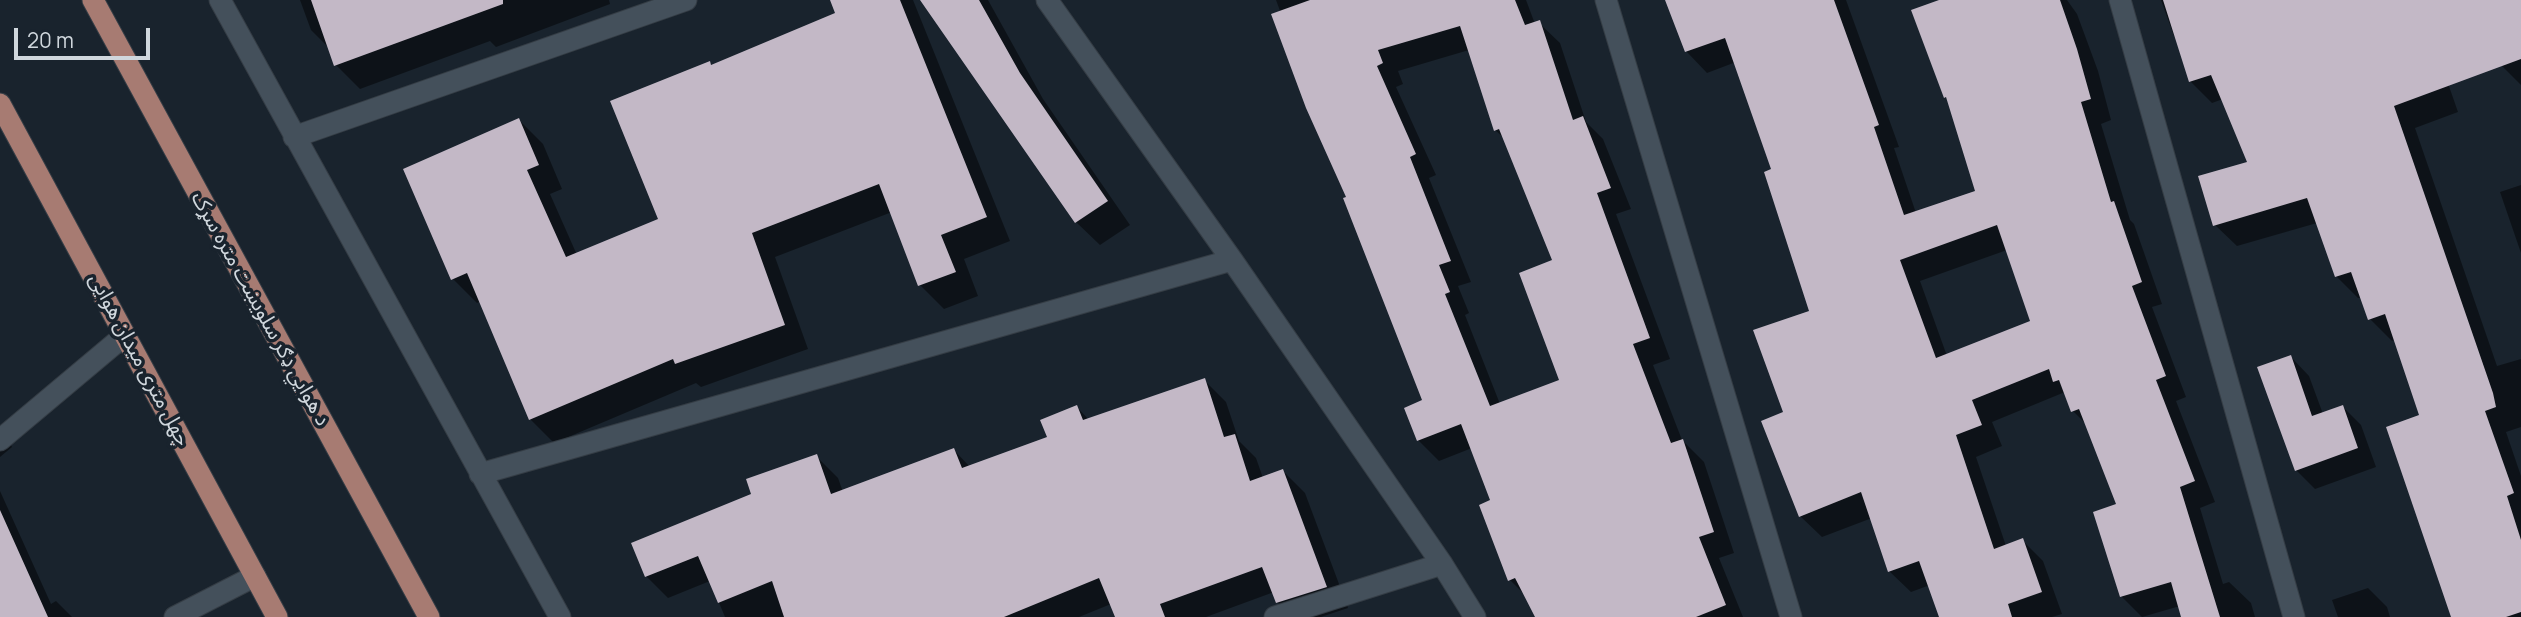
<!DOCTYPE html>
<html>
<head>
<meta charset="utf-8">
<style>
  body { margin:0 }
  #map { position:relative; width:2521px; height:617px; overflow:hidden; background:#19232d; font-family:Manrope,sans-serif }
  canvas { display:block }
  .scale { position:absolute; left:14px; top:28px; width:136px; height:32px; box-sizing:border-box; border:4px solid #d0d7dd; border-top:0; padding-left:9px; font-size:21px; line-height:24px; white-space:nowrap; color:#d0d7dd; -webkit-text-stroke:5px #19232d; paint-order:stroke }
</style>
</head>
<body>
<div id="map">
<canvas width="2521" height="617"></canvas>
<div class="scale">20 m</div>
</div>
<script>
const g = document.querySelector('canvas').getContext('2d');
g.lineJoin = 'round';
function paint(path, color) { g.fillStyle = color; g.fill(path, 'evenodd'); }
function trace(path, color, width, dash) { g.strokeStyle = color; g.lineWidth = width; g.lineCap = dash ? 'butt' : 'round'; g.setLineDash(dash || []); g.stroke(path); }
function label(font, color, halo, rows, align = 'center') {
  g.font = font + ' Manrope,"Noto Sans Arabic",sans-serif'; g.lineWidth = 7; g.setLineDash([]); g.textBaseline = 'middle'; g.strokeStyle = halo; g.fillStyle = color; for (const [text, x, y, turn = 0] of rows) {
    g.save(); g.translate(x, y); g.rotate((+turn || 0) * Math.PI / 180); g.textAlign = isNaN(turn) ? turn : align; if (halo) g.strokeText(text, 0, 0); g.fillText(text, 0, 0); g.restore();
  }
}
paint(new Path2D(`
  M300,0H609L610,4L496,47L490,41L360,89L336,65L330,49L311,30Z
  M831,0H913L1010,241L964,259L978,296L944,309L920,285L892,212L775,257L808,349L701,387L696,383L554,443L530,419L481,301L477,303L453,279L519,120L543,144L562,189L550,194L577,255L660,220L712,66L837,14Z
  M923,0H988L1043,99L1130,225L1100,245L1076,222Z
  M1276,0H1526L1535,24L1539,23L1560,43L1586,122L1603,139L1631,209L1616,214L1670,359L1653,365L1682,440L1704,462L1734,553L1719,558L1743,617H1537L1526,596L1510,580L1492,501L1472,448L1439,461L1418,440L1424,401ZM1469,50L1495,130L1505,139L1554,261L1561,381L1500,404L1465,315L1469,313L1458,286L1471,282L1429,178L1436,175L1396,87L1403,84L1398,71Z
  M1667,0H1846L1899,147L1894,148L1916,213L1977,192L1949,101L1945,97L1944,0H2067L2077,14L2098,71L2111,120L2101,124L2130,220L2134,224L2162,304L2152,307L2186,397L2176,401L2215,502L2200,508L2223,584L2229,582L2251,603L2255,617H2183L2180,606L2142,617L2122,597L2118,505L2088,426L2073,411L2065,392L1992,422L2002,446L1976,457L2006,546L2022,540L2043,561L2062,614L2052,617H1941L1930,585L1911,592L1889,571L1872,518L1822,537L1800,516L1785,413L1811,312L1773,170L1736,62L1707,73L1686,51ZM2007,250L2032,322L1947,356L1920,281Z
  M2161,0H2419L2458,112L2415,128L2497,366L2521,359V427L2506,432L2521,476V617H2453L2422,417L2396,339L2392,341L2370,319L2362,297L2358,298L2336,276L2317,223L2237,246L2215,225L2249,163L2223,99L2212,103L2190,81L2177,39L2174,36Z
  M2479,0H2521V85L2502,66Z
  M2521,185V253L2500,192Z
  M2291,357L2309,376L2323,414L2343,407L2361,425L2376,467L2315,489L2296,470Z
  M1204,380L1226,402L1239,441L1256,458L1263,478L1283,471L1305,493L1348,608L1321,617H1293L1277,602L1274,592L1206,617H1117L1111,604L1079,617H725L710,581L668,598L646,576L754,495L816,456L838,478L843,492L954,450L970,467L1049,438L1077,407L1089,420Z
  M0,425L12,447L0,457Z
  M0,491L51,604L56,601L72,617H0Z
  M2368,588L2387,607L2390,617H2338L2332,600Z`), '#0007');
paint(new Path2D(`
  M311,0H503V4L334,66Z
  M830,0H900L987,217L941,235L956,272L918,286L879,184L752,233L785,325L675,364L673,359L529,420L467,273L451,280L403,169L519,118L539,165L527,170L566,257L658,219L610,101L710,61L711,65L835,13Z
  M920,0H979L1020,73L1108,201L1075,223Z
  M1310,0H1515L1525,25L1540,20L1573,120L1583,116L1611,188L1597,193L1650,338L1633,344L1671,443L1683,439L1714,532L1699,537L1726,605L1696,617H1535L1515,578L1508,581L1479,505L1490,500L1461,424L1417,441L1404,408L1422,400L1343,198L1346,197L1306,108L1271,14ZM1460,26L1494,131L1499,129L1552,260L1519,273L1559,380L1490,406L1445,294L1450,292L1439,265L1451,261L1410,157L1416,154L1377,66L1383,63L1378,50Z
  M1665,0H1834L1879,125L1874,127L1904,215L1975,191L1946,97L1944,98L1911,10L1939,0H2060L2077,49L2091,99L2081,102L2111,202L2114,201L2142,282L2132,286L2166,376L2156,380L2195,481L2180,487L2220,617H2181L2171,582L2120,597L2093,512L2116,504L2079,409L2071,412L2059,380L2053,382L2049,369L1972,400L1982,425L1956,435L1994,549L2023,538L2042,592L2008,604L2012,617H1939L1919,561L1888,572L1861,492L1799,517L1761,421L1783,412L1753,330L1809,311L1764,172L1771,169L1725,38L1685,52ZM1997,225L2030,321L1936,358L1900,260Z
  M2163,0H2521V59L2394,106L2493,393L2496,407L2485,411L2514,493L2507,496L2521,540V612L2506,617H2451L2386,427L2419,415L2385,314L2368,320L2351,272L2335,277L2307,198L2213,226L2198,176L2247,162L2211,75L2189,82Z
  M2291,355L2312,416L2343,405L2358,448L2295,471L2257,367Z
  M1205,378L1224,437L1235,434L1250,481L1283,469L1327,587L1276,603L1262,567L1160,604L1165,617H1115L1099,578L1004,617H784L772,581L718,603L698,556L645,577L631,543L751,494L746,479L817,454L831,494L954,448L962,468L1047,437L1040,420L1077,405L1083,420Z
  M0,510L48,617H0Z`), '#c3b8c6');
const minor = new Path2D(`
  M220,0L560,617
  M1047,0L1232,260L1442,564L1475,617
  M1606,0L1791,617
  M2120,0L2294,617
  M294,137L686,0
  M0,440L125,335
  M480,474L1232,260
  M175,617L255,576
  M1275,617L1442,564`);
const major = new Path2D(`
  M93,0L429,617
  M0,104L277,617`);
trace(minor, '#353d45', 23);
trace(major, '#353d45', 23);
trace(minor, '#44505b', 21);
trace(major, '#a77b72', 21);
label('21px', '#d0d7dd', '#19232d', [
  ["د هوايي ډګر سلویښت متره سړک",260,309,61],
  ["چهل متری میدان هوایی",139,360,62]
]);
</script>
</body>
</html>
